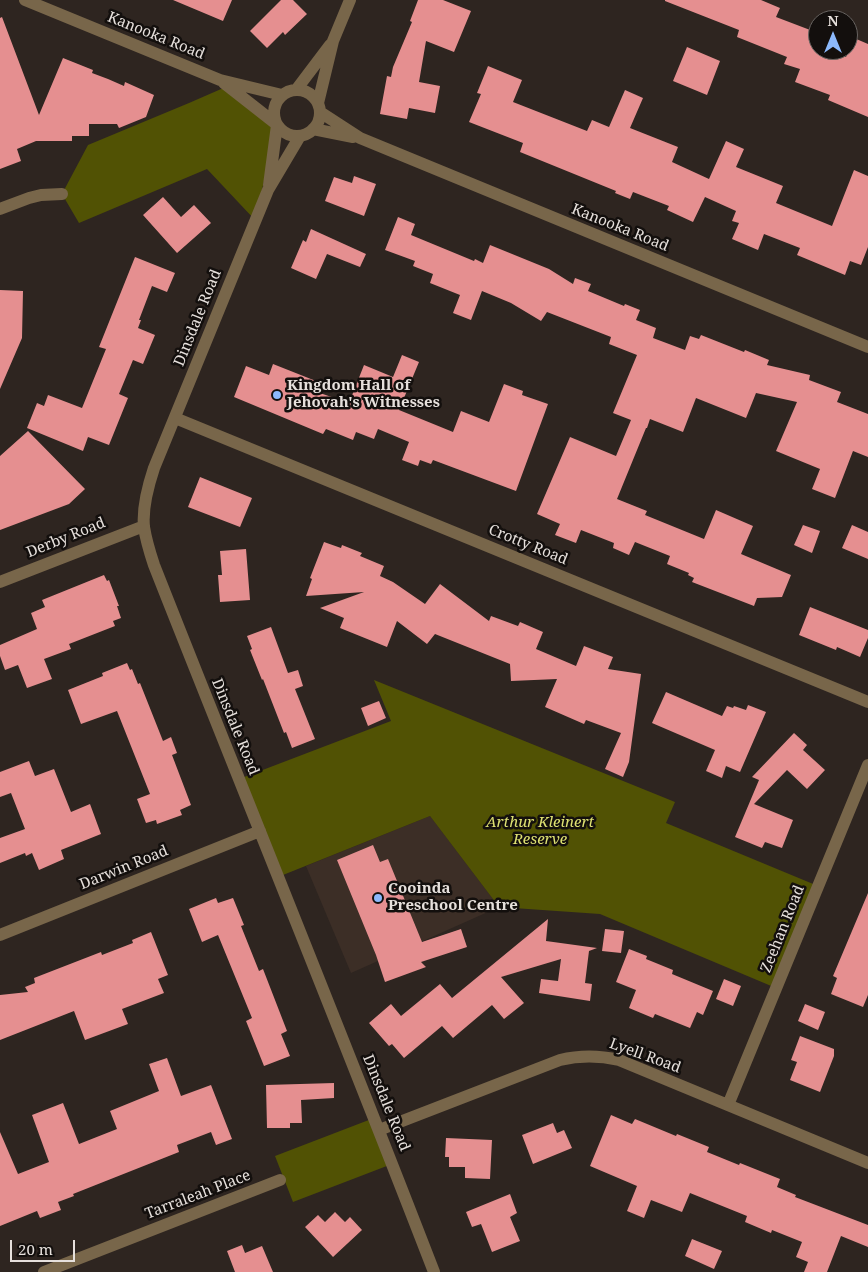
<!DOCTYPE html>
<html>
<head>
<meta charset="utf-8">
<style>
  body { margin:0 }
  #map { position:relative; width:868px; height:1272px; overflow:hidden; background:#2e2520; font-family:"Noto Serif",serif }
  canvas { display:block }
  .north { position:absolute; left:808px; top:10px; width:50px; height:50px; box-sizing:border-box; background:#130f0d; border:1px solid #676360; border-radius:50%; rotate:0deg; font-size:14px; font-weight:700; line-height:20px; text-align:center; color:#e6e0dc }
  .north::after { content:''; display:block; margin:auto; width:18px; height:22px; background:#8cb9fc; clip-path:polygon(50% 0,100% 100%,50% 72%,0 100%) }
  .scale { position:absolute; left:10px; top:1240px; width:65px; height:22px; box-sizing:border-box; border:2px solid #e6e0dc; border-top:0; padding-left:6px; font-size:15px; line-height:18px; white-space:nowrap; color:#e6e0dc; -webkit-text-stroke:4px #130f0d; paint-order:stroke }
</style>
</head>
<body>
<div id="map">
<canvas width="868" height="1272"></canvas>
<div class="north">N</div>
<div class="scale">20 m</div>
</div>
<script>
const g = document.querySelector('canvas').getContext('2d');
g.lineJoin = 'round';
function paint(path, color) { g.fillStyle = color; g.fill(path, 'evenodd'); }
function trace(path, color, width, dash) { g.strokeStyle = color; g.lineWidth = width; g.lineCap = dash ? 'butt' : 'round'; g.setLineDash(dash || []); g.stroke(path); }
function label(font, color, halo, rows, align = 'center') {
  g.font = font + ' "Noto Serif",serif'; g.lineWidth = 5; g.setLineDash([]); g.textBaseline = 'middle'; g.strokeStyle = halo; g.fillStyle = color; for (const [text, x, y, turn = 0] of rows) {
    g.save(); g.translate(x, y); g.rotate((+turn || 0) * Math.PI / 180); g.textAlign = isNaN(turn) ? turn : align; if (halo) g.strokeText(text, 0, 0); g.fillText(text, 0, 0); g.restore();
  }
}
paint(new Path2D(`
  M430,816L499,907L351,973L306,866Z`), '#3c2e26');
paint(new Path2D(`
  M228,86L277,125L255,220L207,169L79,223L62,194L88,145L189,103Z
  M374,680L675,802L666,823L818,886L776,988L600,914L499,907L430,816L278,877L239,779L391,721Z
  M374,1118L392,1164L293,1202L275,1156Z`), '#515204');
paint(new Path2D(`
  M173,0H232L223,21Z
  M281,0H293L307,14L285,35L283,32L267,48L250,31Z
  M418,0H443L471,11L454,52L426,41L419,82L440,86L435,113L409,108L407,119L380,114L387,76L391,77L393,67L412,22L410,21Z
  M665,0H761L780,8L776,17L818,33V50H829L846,57L854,38L868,44V117L828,100L830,95L795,82L800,69L784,64L787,57L737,37L739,30L665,1Z
  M2,17L39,115L63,58L93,70L92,73L108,79L124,86L125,82L154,95L146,117L119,128L117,124H89V136H72V141H36L17,149L21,161L0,169V18Z
  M687,47L720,61L707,95L673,81Z
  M488,66L522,80L513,102L587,131L592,120L609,127L625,90L643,98L630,128L678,147L672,162L709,179L726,141L744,149L736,167L783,186L776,203L832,226L854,170L868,176V247L861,265L850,261L845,275L797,255L800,248L764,234L758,250L732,239L739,223L732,221L736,211L705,197L693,222L667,210L669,206L633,192L630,199L615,193L616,191L520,152L523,143L469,122L481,94L477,93Z
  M354,176L376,184L364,216L325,201L334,177L352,183Z
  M163,197L181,217L194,205L211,223L177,253L143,215Z
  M398,217L415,224L411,235L474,261L475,259L483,263L490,245L549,269L573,284L575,278L591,284L588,291L624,306L625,304L640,310L636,320L656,328L653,338L685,350L690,336L699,339L701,335L744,352L745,350L769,360L767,365L810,375L809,380L841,392L837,402L868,414V457L853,451L835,498L812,489L820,469L776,451L797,402L756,393L746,418L696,398L683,432L650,419L647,428H646L617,499L647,511L645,515L704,539L716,510L753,526L741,554L791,575L782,597L757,598L754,606L692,582L694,578L688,575L689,573L667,564L670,556L635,542L629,555L613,548L614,543L581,530L576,543L555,535L560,524L537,514L570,437L616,456L631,420L613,413L637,355L609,344L611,337L547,312L541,321L511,303L482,291L471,320L453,313L460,295L430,283L433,274L413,266L415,261L385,250Z
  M311,229L366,254L360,267L327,254L316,279L291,268L303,240L306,242Z
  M135,257L175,273L167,292L152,286L139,320H141L138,328L155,335L143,364L133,360L119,394L128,398L109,445L88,437L83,451L27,428L37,403L44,406L48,395L82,408L106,349L99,347Z
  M0,290L23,291L22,338L0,389Z
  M402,355L419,362L399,410L453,432L461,411L489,422L504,384L523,391L522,395L548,404L516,491L433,460L431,464L420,460L418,466L402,460L409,442L378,429L374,439L356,432L353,440L326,429L323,434L234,397L246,366L269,375L273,364L321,383L317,392L349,403L364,365L393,377Z
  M28,431L85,489L69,504L0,530V456Z
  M200,477L252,498L240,527L188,507Z
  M803,525L820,531L812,553L794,545Z
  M852,525L868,532V559L842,548Z
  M324,542L341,548L342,545L362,553L360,556L384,566L380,576L393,582L425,604L440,584L489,621L491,616L518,626L520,622L543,632L536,649L576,666L584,646L613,657L608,669L641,674L629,762L623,777L605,769L621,733L586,720L584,724L545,707L557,679L511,681L510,664L435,634L427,644L397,621L387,647L340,628L344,618L320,608L364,592L306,596L312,579L310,578Z
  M246,549L250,600L220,602L218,575H222L220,551Z
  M104,575L107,581L109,580L119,606H117L121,618L113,621L115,626L69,644L71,649L44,659L52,679L27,688L18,665L5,670L0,656V645L37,629L31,613L45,607L42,600Z
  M810,607L868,630V638L860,657L837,647L836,650L799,635Z
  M271,627L288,673L298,670L303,686L295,689L315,739L292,748L286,732L284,733L263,679L262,680L250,650L252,649L247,636Z
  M127,663L130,670L132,669L138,684L140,683L163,741L171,737L177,753L172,755L191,805L180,810L182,815L157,824L156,820L146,823L137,799L150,794L117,711L81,724L68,690L103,676L102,673Z
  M666,692L722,716L727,706L733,708L734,706L746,710L748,705L766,712L740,772L726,766L722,778L706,771L715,750L652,723Z
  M379,701L386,718L368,726L361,708Z
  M794,733L807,745L803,750L825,770L807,789L787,770L754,804L793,820L782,848L765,842L762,848L735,837L759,780L752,777Z
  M29,761L35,776L54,769L71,812L90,804L101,834L61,850L64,859L39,870L32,853L26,856L25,853L0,863V838L25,829L11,793L0,797V772Z
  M373,845L380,862L388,859L422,942L461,929L467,947L421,962L426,967L385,982L376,955L337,860Z
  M868,893V995L863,1007L831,994L837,978L833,976Z
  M216,898L218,903L233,898L244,925L241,926L259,971L263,969L287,1031L281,1034L290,1056L264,1066L246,1021L252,1018L218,935L202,942L189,909Z
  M548,919L546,941L597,948L589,951L585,983L592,984L590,1001L539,993L541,979L558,981L561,959L501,977L524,1003L504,1019L492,1005L453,1038L442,1026L404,1058L392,1044L389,1046L369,1023L391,1004L401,1016L440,984L452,998Z
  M605,929L624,931L621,953L602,951Z
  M151,932L168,975L158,979L164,993L122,1009L128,1024L85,1040L74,1011L0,1040V995L28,992L25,987L35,983L34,978L101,952L102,955L133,943L132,940Z
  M629,949L647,956L646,959L673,970L672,974L713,991L703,1015L697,1012L690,1028L655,1014L653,1018L629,1008L636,990L616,982Z
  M724,979L741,986L733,1006L716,999Z
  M805,1004L825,1012L818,1030L798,1021Z
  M800,1036L834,1049V1056L820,1092L790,1080L797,1062L791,1060Z
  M167,1058L181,1096L211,1085L232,1139L216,1145L211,1132L177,1145L179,1152L73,1194L74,1196L58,1202L61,1210L40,1218L37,1211L0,1226V1132L18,1174L49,1162L32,1115L63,1103L79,1144L117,1129L110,1111L159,1091L149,1064Z
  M334,1083V1098L301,1100L302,1123H290V1128H267L266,1085Z
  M611,1115L632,1124L635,1119L676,1136L677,1134L709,1147L707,1152L739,1165L740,1163L780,1179L777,1187L796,1195L795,1197L868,1225V1247L841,1236L827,1272H804L808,1262L796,1257L802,1242L772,1230L771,1233L745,1222L747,1216L690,1193L682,1212L651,1200L644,1218L627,1211L637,1186L590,1166Z
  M553,1123L557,1133L564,1130L572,1148L533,1164L522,1135Z
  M446,1138L492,1140L490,1179L465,1178V1167H449V1157H445Z
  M510,1194L517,1213L510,1217L520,1241L492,1252L481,1224L472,1227L466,1212Z
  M335,1212L345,1222L350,1217L362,1230L333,1257L305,1227L318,1215L325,1222Z
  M692,1239L722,1251L714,1269L685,1256Z
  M242,1245L245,1253L262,1246L273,1272H235L227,1251Z`), '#e58f90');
trace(new Path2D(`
  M25,0L220,80L282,95
  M224,83L275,123
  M296,90L330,45
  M274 113a23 23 0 1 1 46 0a23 23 0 1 1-46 0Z
  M318,103L333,41L350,0
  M320,112L360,138L868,347
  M313,129L353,137
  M300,136L268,190L154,468C148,486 142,507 144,527C146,540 150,553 154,565C247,801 343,1036 434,1272
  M269,185L277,125
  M0,209L29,198L41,195L62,194
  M175,418L868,702
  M0,582L144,526
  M0,935L260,831
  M728,1105L868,765
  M379,1130L560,1060C580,1055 598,1055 619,1060L868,1163
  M44,1272L280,1180`), '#78664a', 12);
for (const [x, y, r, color] of [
  [277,395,5,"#8cb9fc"],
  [378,898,5,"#8cb9fc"]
]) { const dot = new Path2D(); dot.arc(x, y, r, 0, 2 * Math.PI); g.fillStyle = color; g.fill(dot); trace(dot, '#130f0d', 2); }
label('15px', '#e6e0dc', '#130f0d', [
  ["Kanooka Road",156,36,22],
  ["Kanooka Road",620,228,22],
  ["Dinsdale Road",198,318,-68],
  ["Derby Road",66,538,-22],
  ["Crotty Road",528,545,22],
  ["Dinsdale Road",235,727,68],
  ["Darwin Road",124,868,-22],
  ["Zeehan Road",783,929,-68],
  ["Lyell Road",645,1056,20],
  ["Dinsdale Road",386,1103,68],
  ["Tarraleah Place",198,1195,-21]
]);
label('bold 15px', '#e6e0dc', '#130f0d', [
  ["Kingdom Hall of",287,386],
  ["Jehovah's Witnesses",287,403],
  ["Cooinda",388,889],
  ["Preschool Centre",388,906]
], 'left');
label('italic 15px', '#dee172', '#130f0d', [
  ["Arthur Kleinert",540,823],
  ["Reserve",540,840]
]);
</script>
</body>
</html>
